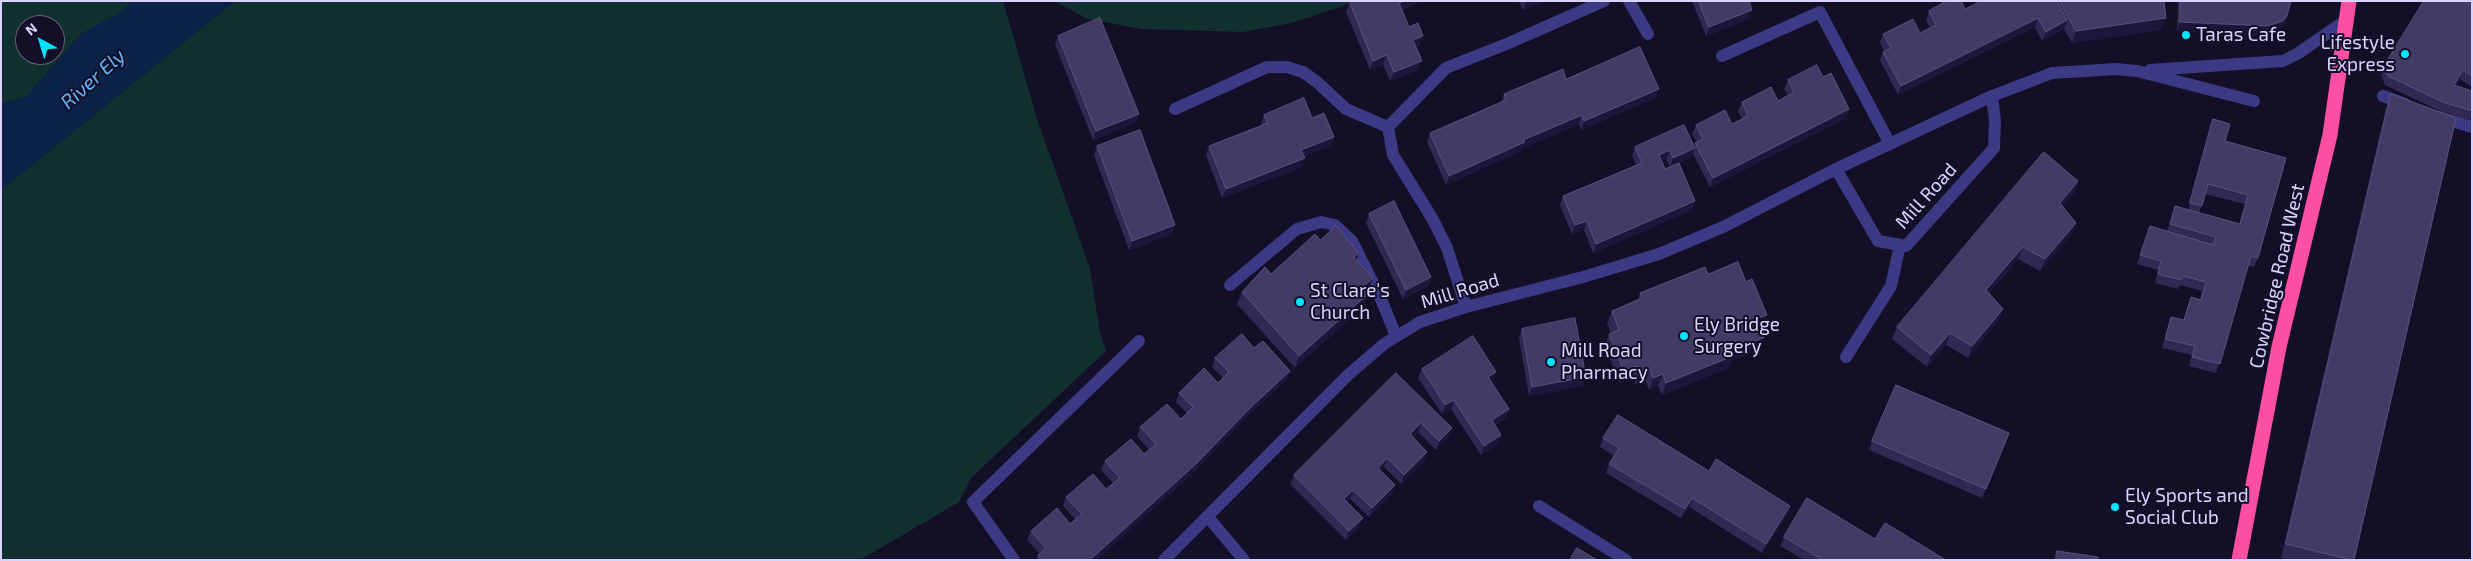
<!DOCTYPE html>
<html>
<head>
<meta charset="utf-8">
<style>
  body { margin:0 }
  #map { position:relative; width:2473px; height:561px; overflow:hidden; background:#130f26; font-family:"Exo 2",sans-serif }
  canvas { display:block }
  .frame { position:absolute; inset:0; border:2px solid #d9d4ff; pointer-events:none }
  .north { position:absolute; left:15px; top:15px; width:50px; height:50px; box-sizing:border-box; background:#130f26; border:1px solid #625e7d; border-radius:50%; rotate:321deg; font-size:14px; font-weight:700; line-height:20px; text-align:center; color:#d9d4ff }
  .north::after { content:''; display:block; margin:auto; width:18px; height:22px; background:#00e5ff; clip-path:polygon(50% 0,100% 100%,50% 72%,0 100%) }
</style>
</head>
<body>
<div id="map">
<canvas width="2473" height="561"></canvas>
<div class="frame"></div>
<div class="north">N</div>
</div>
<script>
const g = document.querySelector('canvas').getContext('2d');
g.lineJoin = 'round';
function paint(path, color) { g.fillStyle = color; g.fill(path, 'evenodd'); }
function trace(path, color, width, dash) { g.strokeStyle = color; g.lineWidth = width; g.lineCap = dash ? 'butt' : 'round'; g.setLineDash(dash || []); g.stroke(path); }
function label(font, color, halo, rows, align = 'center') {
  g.font = font + ' "Exo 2",sans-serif'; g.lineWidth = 4; g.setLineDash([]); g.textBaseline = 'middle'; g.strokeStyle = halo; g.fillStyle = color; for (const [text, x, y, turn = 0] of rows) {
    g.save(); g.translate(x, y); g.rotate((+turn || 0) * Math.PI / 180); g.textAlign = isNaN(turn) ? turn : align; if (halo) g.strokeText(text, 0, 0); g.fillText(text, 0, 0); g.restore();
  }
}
paint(new Path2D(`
  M1,1H133L120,13L81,34L26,97L1,103ZM25,25H55V55H25Z
  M235,1H1003L1038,122L1090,268L1100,333L1106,351L971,478L959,502L860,560H1V190Z
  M1054,1H1357L1292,23L1243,32L1142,29L1088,19Z`), '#12302f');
paint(new Path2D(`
  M133,1H235L1,190V103L26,97L81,34L120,13Z`), '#0c2248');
trace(new Path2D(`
  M1722,56L1820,12L1890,144
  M2383,96L2405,104
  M2438,117L2472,127
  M1230,285L1297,229L1321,222L1335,225L1352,241L1381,299L1396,336
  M1846,357L1891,286L1900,245
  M1014,560L973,502L1139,341`), '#3d3a85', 12);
trace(new Path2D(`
  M1629,1L1648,34
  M2150,70L2283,61L2297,54L2348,19
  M1175,109L1267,67H1287L1303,72L1317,82L1346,109L1388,127
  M1836,169L1878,241L1906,246L1994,148L1995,121L1992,96
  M1466,307L1447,248L1432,218L1393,155L1388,127L1446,68L1509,43L1604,1
  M1539,506L1626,560
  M1208,517L1244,560
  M1164,560L1348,375L1384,344L1420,322L1466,307L1583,277L1659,254L1723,227L1836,169L1992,96L2052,73L2116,69L2137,71L2254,101`), '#3d3a85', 12);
trace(new Path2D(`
  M2239,560L2279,347L2330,135L2349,1`), '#ff4fa3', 15);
paint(new Path2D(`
  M1353,1H1421L1402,10L1409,27L1420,45L1416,46L1418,70L1390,81L1383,64L1370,70L1346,12L1350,3Z
  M1519,1H1544L1523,10Z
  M1692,1H1749V19L1706,36Z
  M1974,1H2164L2161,30L2072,43L2064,29L2042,41L2035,27L1898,95L1880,60L1883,52L1884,51L1880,42L1883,34L1920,33L1930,28L1926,20L1929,11L1965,9L1976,4Z
  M2178,1H2291L2287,16L2284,25L2280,30L2264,35L2177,31Z
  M2472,1V87L2460,79L2456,86L2472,91V121L2440,111L2385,85L2381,75L2384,66L2434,2Z
  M1058,36L1139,114L1135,123L1093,140L1055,45Z
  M1823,77L1849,109L1846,118L1710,187L1693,154L1691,157L1679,163L1695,201L1692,210L1593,253L1584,230L1572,234L1560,205L1563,196L1636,165L1632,156L1635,147H1694L1695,143L1697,142L1692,134L1696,125L1732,124L1742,119L1738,111L1742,102L1778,101L1788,96L1784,89L1788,80ZM1666,159L1670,167L1665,169L1662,161Z
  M1566,79L1655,98L1581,130L1579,124L1523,148L1521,151L1446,185L1427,142L1430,133L1501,102L1504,94Z
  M2391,94L2354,560H2287L2281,558L2386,108Z
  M1264,115L1312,118L1334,137L1331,146L1304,156L1302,167L1222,198L1206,155L1209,146L1262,126L1261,124Z
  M2213,119L2225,141L2286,158L2258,258L2254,267L2248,265L2216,373L2189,366L2192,355L2162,348L2171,317L2184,320L2191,297L2200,300L2202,291L2180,285L2178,289L2155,283L2158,270L2137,264L2150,226L2167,231L2175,206L2188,210L2210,128ZM2205,194L2245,204L2239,224L2199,213Z
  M1097,146L1175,225L1172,234L1129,250L1094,155Z
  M2078,181L2074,193L2062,207L2071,235L2040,271L2018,259L1998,283L1989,293L2003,309L1998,321L1968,358L1946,345L1927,367L1892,339L1897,327Z
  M1369,214L1431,277L1428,286L1403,299L1366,223Z
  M1320,240L1357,260L1373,278L1368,290L1366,292L1364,306L1295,368L1237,304L1242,292L1271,274Z
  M1708,274L1746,282L1767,315L1763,327H1760L1765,337L1760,349L1731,361L1728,368L1662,395L1658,386L1649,390L1645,380L1636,385L1633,378L1620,383L1605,346L1609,334L1611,333L1607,323L1612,311L1638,300L1640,293Z
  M1522,329L1583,386L1529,396L1519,338Z
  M1254,348L1287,380L1247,416L1195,471L1097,560H1036L1038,555L1040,554L1027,540L1031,531L1070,524L1075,519L1063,506L1066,497L1106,489L1113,483L1101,470L1105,461L1144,454L1149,450L1137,436L1140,427L1181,419L1187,413L1176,402L1179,393L1218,383L1223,378L1212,367L1215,358Z
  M1422,369L1493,381L1491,382L1509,409L1506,418L1495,425L1501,435L1498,444L1481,455L1451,409L1442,414L1418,378Z
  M1396,373L1452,428L1448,437L1436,450L1418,432L1413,437L1427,452L1424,461L1401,484L1384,467L1380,471L1392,494L1369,517L1350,499L1347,502L1359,527L1346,540L1290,484L1294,475Z
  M1603,438L1709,471L1790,506L1787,515L1762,553L1689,507L1681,518L1606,473L1609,464L1614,456L1600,447Z
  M1872,441L2006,442L1982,498L1869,450Z
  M1784,537L1875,539L1946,560H1804L1780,546Z`), '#312854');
paint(new Path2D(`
  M1404,1H1421L1396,12L1399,3Z
  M1526,1H1544L1523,10Z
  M1752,10L1749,19L1706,36L1709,27Z
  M2287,16L2284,25L2280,30L2264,35L2177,31L2180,22Z
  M2038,18L2035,27L1898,95L1901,86Z
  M2166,18L2161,30L2072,43L2076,31Z
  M2067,20L2064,29L2042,41L2046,32Z
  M1423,36L1420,45L1410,49L1413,40Z
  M1387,55L1383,64L1370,70L1373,61Z
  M1422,61L1418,70L1390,81L1394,72Z
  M2463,70L2460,79L2451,94L2454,85Z
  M1659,89L1655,98L1581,130L1584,121Z
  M1849,109L1846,118L1710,187L1713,178Z
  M1139,114L1135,123L1093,140L1096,131Z
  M1582,115L1579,124L1523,148L1521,151L1446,185L1449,176L1523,140Z
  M1334,137L1331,146L1298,159L1301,150Z
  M1695,148L1691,157L1670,167L1673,158Z
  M1670,150L1666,159L1656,164L1659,155Z
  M1305,158L1302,167L1222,198L1226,189Z
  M2078,181L2074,193L2055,215L2060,203Z
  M1695,201L1692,210L1593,253L1596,244Z
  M1587,221L1584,230L1572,234L1575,225Z
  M2076,223L2071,235L2040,271L2045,259Z
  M1175,225L1172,234L1129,250L1132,241Z
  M2023,247L2018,259L1982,302L1986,290Z
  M1359,253L1355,265L1354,257Z
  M1431,277L1428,286L1403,299L1406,290Z
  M1373,278L1368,290L1358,300L1362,288Z
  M1368,294L1364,306L1295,368L1299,356Z
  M2003,309L1998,321L1968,358L1972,346Z
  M1767,315L1763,327L1752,330L1757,318Z
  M1950,333L1946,345L1927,367L1931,355Z
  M1765,337L1760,349L1731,361L1728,368L1662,395L1666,383L1730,351Z
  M1637,366L1633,378L1620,383L1624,371Z
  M1649,368L1645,380L1636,385L1640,373Z
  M1290,371L1287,380L1247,416L1195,471L1097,560H1090L1250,408Z
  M1496,372L1493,381L1485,386L1488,377Z
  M1663,374L1658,386L1649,390L1653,378Z
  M1586,377L1583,386L1529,396L1532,387Z
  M1454,400L1451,409L1442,414L1445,405Z
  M1509,409L1506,418L1489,429L1492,420Z
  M1421,423L1418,432L1407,443L1410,434Z
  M1452,428L1448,437L1436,450L1439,441Z
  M1501,435L1498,444L1481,455L1484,446Z
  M1427,452L1424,461L1401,484L1404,475Z
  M1387,458L1384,467L1374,477L1378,468Z
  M1395,485L1392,494L1369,517L1372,508Z
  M1353,490L1350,499L1340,508L1344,499Z
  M1692,498L1689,507L1681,518L1685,509Z
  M1790,506L1787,515L1762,553L1766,544Z
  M1363,518L1359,527L1346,540L1349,531Z`), '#1d163a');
const building = new Path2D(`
  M1353,1H1404L1399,3L1409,27L1418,23L1423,36L1413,40L1422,61L1394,72L1387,55L1373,61L1350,3Z
  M1699,1H1749L1752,10L1709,27Z
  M1947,1H1961L1965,9L1982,1H2057L2067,20L2046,32L2038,18L1901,86L1883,52L1891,48L1883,34L1913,19L1920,33L1936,25L1929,11Z
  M2060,1H2164L2166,18L2076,31Z
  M2181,1H2291L2287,16L2283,21L2267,26L2180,22Z
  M2424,1H2433L2434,2L2435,1H2472V76L2463,70L2454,85L2472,91V111L2443,102L2388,76L2384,66Z
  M1100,18L1139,114L1096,131L1058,36Z
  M1640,47L1659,89L1584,121L1582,115L1523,140L1525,142L1449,176L1430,133L1506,100L1504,94L1563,69L1566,79Z
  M1817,65L1823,77L1831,73L1849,109L1713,178L1695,143L1703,139L1696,125L1725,110L1732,124L1748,116L1742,102L1771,87L1778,101L1787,96L1794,93L1788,80Z
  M2391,94L2456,118L2354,560H2352L2286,544Z
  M1304,98L1312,118L1324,113L1334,137L1301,150L1305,158L1226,189L1209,146L1268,123L1264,115Z
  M2213,119L2230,124L2225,141L2286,158L2258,258L2251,256L2220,364L2192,357L2195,346L2165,339L2171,317L2184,320L2191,297L2201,300L2206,282L2183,276L2181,280L2158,274L2161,261L2140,255L2150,226L2213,245L2216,237L2170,224L2175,206L2240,224L2248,195L2208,184L2202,206L2190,203Z
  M1684,125L1695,148L1673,158L1670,150L1659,155L1665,169L1679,163L1695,201L1596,244L1587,221L1575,225L1563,196L1642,163L1635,147Z
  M1140,130L1175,225L1132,241L1097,146Z
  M2044,152L2078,181L2060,203L2076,223L2045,259L2023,247L2002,271L1986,290L2003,309L1972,346L1950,333L1931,355L1897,327Z
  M1394,201L1431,277L1406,290L1369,214Z
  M1336,226L1359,253L1354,257L1373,278L1362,288L1368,294L1299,356L1242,292L1265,267L1271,274L1315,234L1320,240Z
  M1738,262L1746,282L1752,279L1767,315L1757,318L1765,337L1730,351L1733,356L1666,383L1663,374L1653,378L1649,368L1640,373L1637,366L1624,371L1609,334L1619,330L1612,311L1642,298L1640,293L1705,267L1708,274Z
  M1575,318L1586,377L1532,387L1522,329Z
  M1242,334L1254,348L1263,341L1290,371L1250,408L1198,462L1090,560H1041L1038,555L1046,548L1031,531L1057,508L1070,524L1082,514L1066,497L1093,474L1106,489L1120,478L1105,461L1131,439L1144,454L1156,444L1140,427L1167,404L1181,419L1193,407L1179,393L1204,368L1218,383L1229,372L1215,358Z
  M1473,336L1496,372L1488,377L1509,409L1492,420L1501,435L1484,446L1454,400L1445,405L1422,369Z
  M1396,373L1452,428L1439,441L1421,423L1410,434L1427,452L1404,475L1387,458L1378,468L1395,485L1372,508L1353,490L1344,499L1363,518L1349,531L1294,475Z
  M1896,385L2009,433L1986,489L1872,441Z
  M1618,415L1709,471L1716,459L1790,506L1766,544L1692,498L1685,509L1609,464L1619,448L1603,438Z
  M1807,498L1875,539L1885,523L1946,560H1865L1864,559L1863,560H1823L1784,537Z
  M1577,548L1597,560H1570Z
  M2057,551L2098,557V560H2056Z`);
paint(building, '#433a66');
trace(building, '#5a527e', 1);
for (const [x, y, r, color] of [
  [2186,35,5,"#00e5ff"],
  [2405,54,5,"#00e5ff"],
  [1300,302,5,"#00e5ff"],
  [1684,336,5,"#00e5ff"],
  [1551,362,5,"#00e5ff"],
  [2115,507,5,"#00e5ff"]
]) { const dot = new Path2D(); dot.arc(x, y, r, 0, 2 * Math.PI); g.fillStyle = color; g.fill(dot); trace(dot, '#130f26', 2); }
label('19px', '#d9d4ff', '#130f26', [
  ["Taras Cafe",2196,35],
  ["Lifestyle",2395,43,"right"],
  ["Express",2395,65,"right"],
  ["St Clare's",1310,291],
  ["Church",1310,313],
  ["Ely Bridge",1694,325],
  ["Surgery",1694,347],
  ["Mill Road",1561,351],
  ["Pharmacy",1561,373],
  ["Ely Sports and",2125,496],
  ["Social Club",2125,518]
], 'left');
label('19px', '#d9d4ff', '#130f26', [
  ["Mill Road",1926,196,-48],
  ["Cowbridge Road West",2277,276,-77],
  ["Mill Road",1460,291,-17]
]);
label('italic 20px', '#62b6ff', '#130f26', [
  ["River Ely",93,79,-42]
]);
</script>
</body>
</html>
